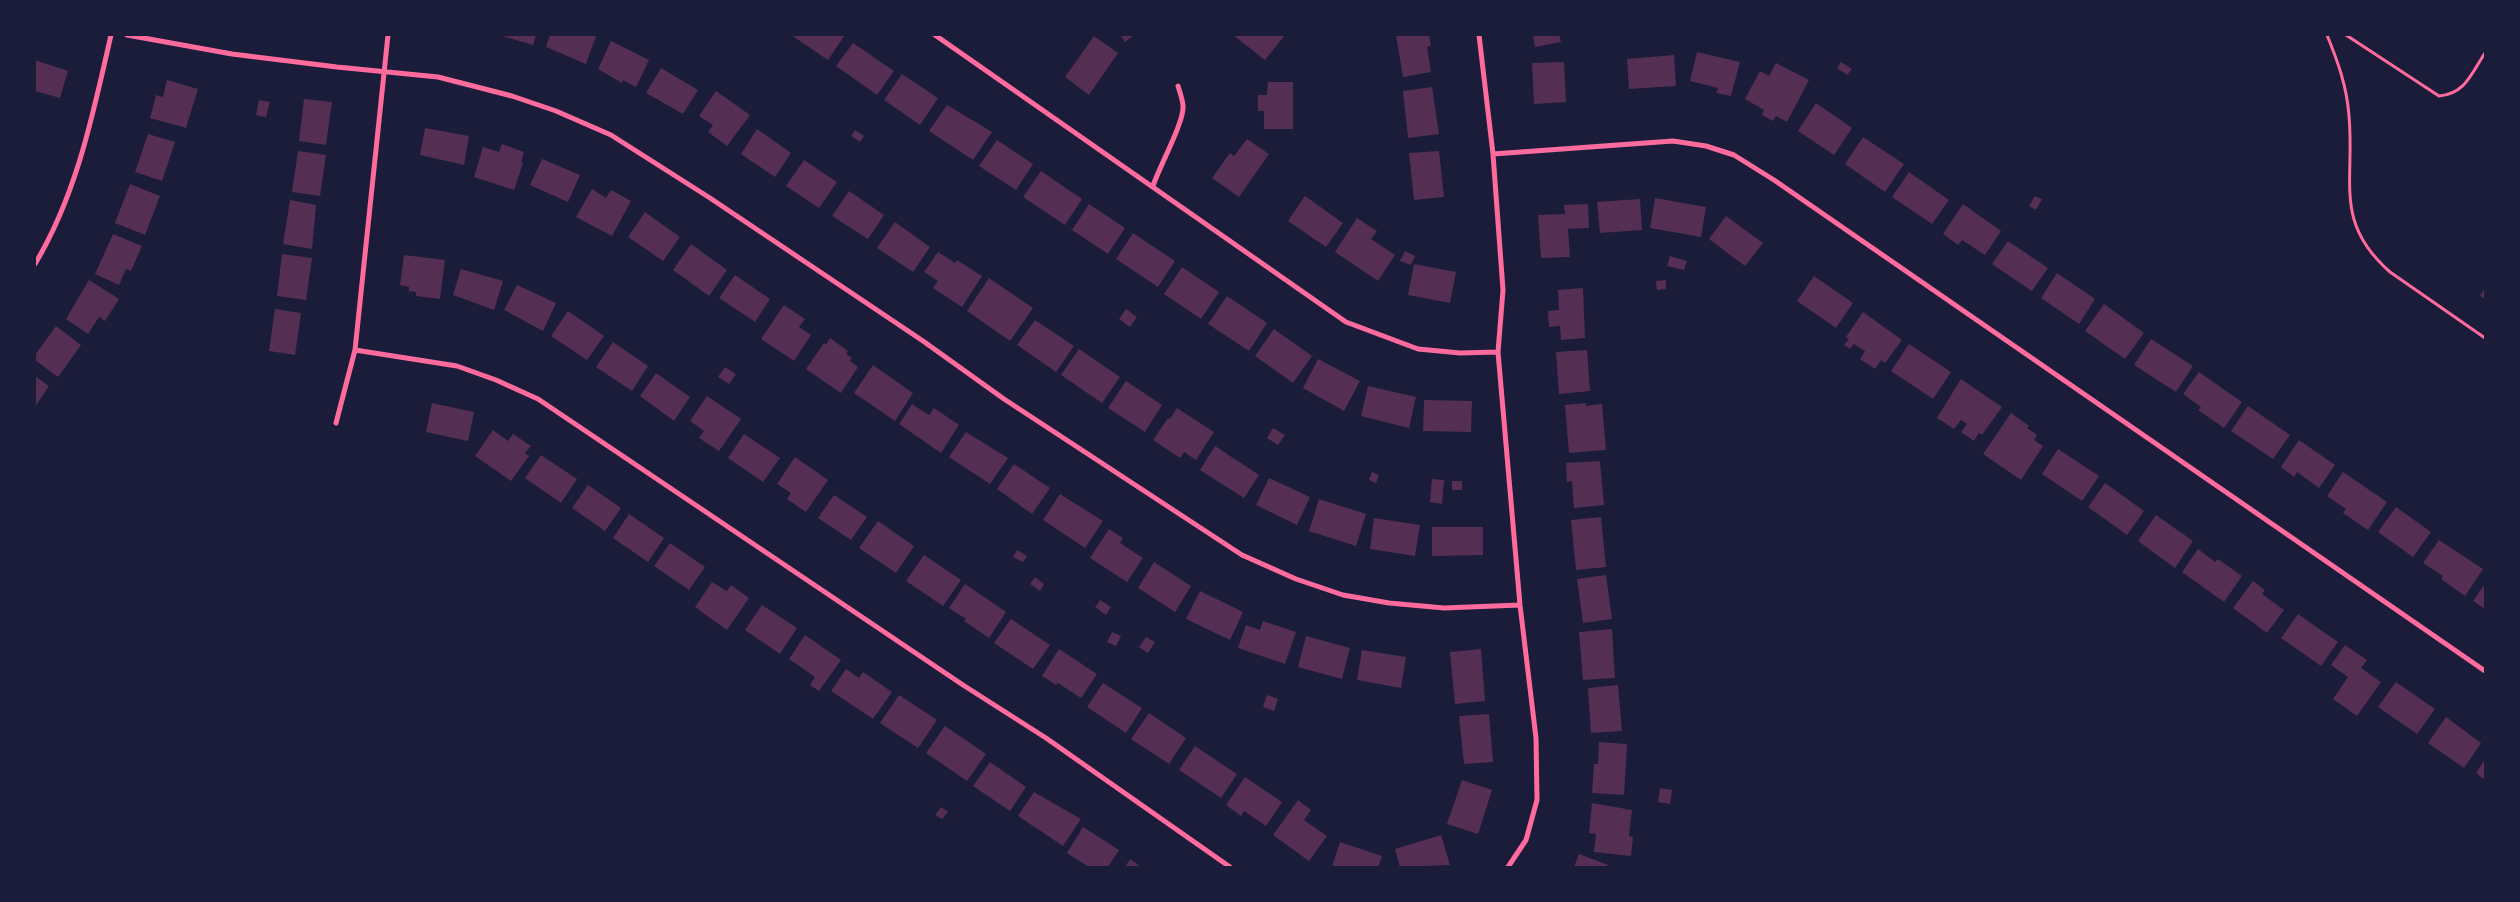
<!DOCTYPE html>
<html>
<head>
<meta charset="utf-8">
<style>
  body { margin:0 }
  #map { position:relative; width:2520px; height:902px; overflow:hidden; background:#1b1b3a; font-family:Signika,sans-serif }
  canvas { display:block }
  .frame { position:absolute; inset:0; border:36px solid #1b1b3a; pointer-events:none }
</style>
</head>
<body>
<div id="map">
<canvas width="2520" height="902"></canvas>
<div class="frame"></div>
</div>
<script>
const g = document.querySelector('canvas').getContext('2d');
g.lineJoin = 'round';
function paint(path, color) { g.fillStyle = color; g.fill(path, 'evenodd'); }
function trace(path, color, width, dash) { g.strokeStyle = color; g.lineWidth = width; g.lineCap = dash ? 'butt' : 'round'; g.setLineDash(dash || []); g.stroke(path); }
paint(new Path2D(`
  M499,35H536L533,45Z
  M550,35L596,36L586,64L546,47Z
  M791,35H845L828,60Z
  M1120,35H1134L1125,42Z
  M1233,35H1285L1265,60Z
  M1396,35H1429L1431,46L1427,47L1431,72L1403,77Z
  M1533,35H1559L1561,42L1535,47Z
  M1094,36L1118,53L1089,95L1065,77Z
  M611,41L649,60L636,87L623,80L622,83L598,69Z
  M853,43L894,71L877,95L836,66Z
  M1697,52L1740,62L1731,96L1716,93L1718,88L1690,81Z
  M1674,55L1676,86L1629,89L1627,59Z
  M35,60L68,71L60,98L35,91Z
  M1564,62L1566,102L1534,104L1532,63Z
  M1841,62L1852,69L1847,75L1837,68Z
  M1776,63L1809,80L1787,122L1776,116L1773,121L1762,115L1764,110L1745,99L1760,71L1769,76Z
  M661,68L698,90L683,114L646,93Z
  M902,74L938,98L920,125L884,100Z
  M167,80L198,89L186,128L150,118L156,95L163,97Z
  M1268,82H1293V129H1264V111H1258V95H1267Z
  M1432,87L1439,134L1408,138L1403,91Z
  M716,91L750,115L727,146L708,132L713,125L699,116Z
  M304,99L332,102L326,145L299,141Z
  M259,100L270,102L266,117L256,115Z
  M1816,103L1852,128L1834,155L1798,131Z
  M947,105L992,132L973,160L929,131Z
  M425,128L469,136L464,165L420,155Z
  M757,129L791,153L775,177L741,154Z
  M855,130L864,136L860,142L851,136Z
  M148,134L175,142L162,181L135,172Z
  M1863,137L1904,164L1885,192L1845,164Z
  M1247,139L1269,154L1239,197L1212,178L1230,153L1234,156Z
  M997,140L1033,164L1016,190L979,166Z
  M502,144L524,152L521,162L523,163L514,190L474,177L483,147L499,152Z
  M298,151L326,155L320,196L292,192Z
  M1439,151L1444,197L1414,200L1409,153Z
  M542,159L580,175L568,202L530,185Z
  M804,160L837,182L819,208L786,186Z
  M1041,171L1082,199L1065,225L1023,197Z
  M1909,172L1949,200L1932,224L1892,197Z
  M130,184L160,196L145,235L115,223Z
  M592,189L606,198L611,190L631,201L612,236L576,217Z
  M849,191L884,215L868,239L832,216Z
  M1305,196L1343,223L1326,247L1288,221Z
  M2035,196L2042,199L2036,210L2029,206Z
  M1655,198L1706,207L1701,237L1650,228Z
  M1640,199L1642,230L1600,233L1597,202Z
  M290,200L316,205L312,249L283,244Z
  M1089,204L1125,228L1108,254L1072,230Z
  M1588,204L1589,228L1568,229L1570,257L1541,258L1538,215L1565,214L1564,205Z
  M1963,204L2001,231L1985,255L1962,240L1958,245L1943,234Z
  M645,212L680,237L663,261L628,237Z
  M1726,216L1763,243L1745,266L1709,239Z
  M1357,218L1377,231L1371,239L1395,255L1378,281L1335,252Z
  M895,222L930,247L913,272L877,248Z
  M1133,233L1175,261L1158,287L1116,259Z
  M113,234L142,246L131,271L126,269L119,285L95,274Z
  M2008,241L2048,268L2032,291L1992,264Z
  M691,244L727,270L709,296L673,270Z
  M1405,251L1415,256L1411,265L1400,261Z
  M938,252L955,263L957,260L982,276L962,307L933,288L938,281L924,272Z
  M282,254L312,258L306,300L277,296Z
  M404,255L445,260L440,299L416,296V292L409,291V287L400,285Z
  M1670,256L1687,261L1684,270L1667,266Z
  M1414,264L1456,272L1450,303L1408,295Z
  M1182,267L1219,292L1201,319L1164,294Z
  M461,269L503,281L494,310L453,295Z
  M2057,273L2095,299L2079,324L2041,298Z
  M735,275L770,299L755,322L719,298Z
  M1814,276L1853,303L1836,328L1797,301Z
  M989,278L1033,308L1010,341L967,311Z
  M89,280L119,299L105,321L99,317L88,334L66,319Z
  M1666,280V289L1657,290L1656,281Z
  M517,285L556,303L543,331L504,310Z
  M1583,288L1585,338L1561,340L1560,326L1549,327L1548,311L1559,310L1558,290Z
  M2485,288V299L2480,296Z
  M1227,296L1267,323L1249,351L1208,324Z
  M2104,304L2144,333L2125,359L2085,331Z
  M784,305L805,319L799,327L811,335L794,361L761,339Z
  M275,309L301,313L295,355L269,351Z
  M1126,309L1137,317L1130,327L1119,319Z
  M568,311L604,336L587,360L551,336Z
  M1863,312L1902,340L1885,363L1881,360L1875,369L1860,359L1865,351L1854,344L1850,349L1844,345L1849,339L1846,337Z
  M1035,320L1074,346L1056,372L1017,345Z
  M56,326L81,345L58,377L35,360V355Z
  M1274,329L1312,356L1293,383L1255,356Z
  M830,338L848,351L846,354L852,358L850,361L858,367L841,393L806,369L824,343L826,345Z
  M2151,339L2193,366L2176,392L2134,365Z
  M613,342L648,366L632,391L596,367Z
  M1909,344L1951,372L1933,399L1891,371Z
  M1079,349L1120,377L1102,403L1061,375Z
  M1587,350L1590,391L1559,394L1556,352Z
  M1318,359L1360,381L1344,411L1303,388Z
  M873,365L913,393L895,421L854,393Z
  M725,367L736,374L729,384L718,377Z
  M2199,372L2242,402L2224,428L2198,410L2201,407L2183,394Z
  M656,373L690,397L674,421L640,396Z
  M35,376L49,386L35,407Z
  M1961,379L2002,407L1982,435L1979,433L1974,441L1961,432L1967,424L1961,420L1954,429L1937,418Z
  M1126,381L1162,405L1145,432L1108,408Z
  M1368,386L1416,397L1409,428L1361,416Z
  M707,396L741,419L719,451L699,438L704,431L690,421Z
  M1424,400L1472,401L1471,432L1423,431Z
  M432,403L474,412L468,441L426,432Z
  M1586,403V406L1602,404L1606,450L1569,453L1565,405Z
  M912,404L929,415L934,408L959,425L941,453L899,424Z
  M2248,406L2290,435L2273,459L2231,431Z
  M1177,408L1214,432L1196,460L1184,452L1180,458L1153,440L1168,418L1170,419Z
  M2011,413L2029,426L2027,428L2037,435L2034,440L2043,446L2021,480L1983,454Z
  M1273,428L1285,435L1278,445L1267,438Z
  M493,430L508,441L513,434L531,446L525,453L529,456L511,481L475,456Z
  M966,432L1008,458L990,484L949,457Z
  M744,434L780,458L763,482L728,458Z
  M2299,440L2335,465L2319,488L2297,472L2294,477L2281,467Z
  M1215,446L1259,475L1244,498L1200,470Z
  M2058,449L2099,476L2082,501L2042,474Z
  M541,455L577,479L561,503L525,478Z
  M795,457L828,480L806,512L787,499L791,493L777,484Z
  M1600,461L1604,505L1574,508L1572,481L1567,482L1566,463Z
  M1014,464L1050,488L1032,514L997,489Z
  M1372,472L1379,475L1376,483L1369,480Z
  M2343,472L2387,502L2368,530L2343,513L2346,509L2327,496Z
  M1269,478L1310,497L1297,525L1256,505Z
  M1432,479L1444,480L1442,504L1430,502Z
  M1452,481H1462V490H1452Z
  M2105,483L2144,511L2127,535L2088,507Z
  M588,485L621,508L605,531L572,508Z
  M1060,494L1103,521L1085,548L1043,520Z
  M834,495L867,517L851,540L818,518Z
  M1319,499L1366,514L1356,546L1309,531Z
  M2396,507L2431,532L2413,557L2378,532Z
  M629,514L664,538L648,562L613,538Z
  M2156,515L2193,541L2175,568L2138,541Z
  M1601,517L1606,567L1576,570L1571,520Z
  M1374,518L1420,525L1415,556L1370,549Z
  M878,521L914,546L896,573L859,548Z
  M1432,527H1483V555L1432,556Z
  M1109,529L1123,538L1120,543L1143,558L1127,582L1090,558Z
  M2439,540L2483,569L2465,596L2441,579L2443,576L2423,563Z
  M670,543L705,567L689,590L654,566Z
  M2198,549L2215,562L2218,559L2242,576L2224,602L2182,572Z
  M1017,550L1027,556L1023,562L1013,557Z
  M924,555L961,580L943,606L906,581Z
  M1154,562L1191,586L1175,612L1138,588Z
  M1606,575L1612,619L1583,623L1577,579Z
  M1035,577L1044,584L1040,591L1030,584Z
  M2253,581L2265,590L2262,594L2284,610L2267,633L2233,608Z
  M712,582L727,591L731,585L749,598L727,630L695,607Z
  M965,584L1006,612L989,638L964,621L966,619L949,608Z
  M2485,584V609L2473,601Z
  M1200,591L1243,612L1230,640L1186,619Z
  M1100,600L1111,607L1106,615L1095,607Z
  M762,605L797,628L780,654L745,630Z
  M2298,614L2338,642L2321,666L2281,638Z
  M1011,619L1050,645L1033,669L994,643Z
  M1263,621L1296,632L1285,664L1238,648L1246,625L1260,630Z
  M1612,629L1615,678L1583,680L1579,632Z
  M1112,632L1121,636L1116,646L1107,642Z
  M805,635L841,660L819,691L810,685L815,677L789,659Z
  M1306,636L1350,648L1342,679L1298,667Z
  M1146,637L1155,642L1148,653L1139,647Z
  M2345,645L2367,660L2361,668L2381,682L2357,716L2333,699L2348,677L2331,665Z
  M1059,649L1097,674L1081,698L1058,683L1056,685L1042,676Z
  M1481,649L1485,701L1455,704L1450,652Z
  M1362,650L1406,657L1401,688L1357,680Z
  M846,669L859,678L863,672L892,692L873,719L831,691Z
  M2396,682L2435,709L2417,734L2378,707Z
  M1103,683L1142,708L1126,733L1087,707Z
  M1618,685L1622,731L1591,733L1588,688Z
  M899,695L937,720L918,748L880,723Z
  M1267,695L1278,699L1274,711L1263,707Z
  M1149,713L1186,738L1169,764L1131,739Z
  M1489,714L1493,762L1464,764L1459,716Z
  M2446,717L2481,743L2464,768L2428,743Z
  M945,726L986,754L967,781L926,753Z
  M1599,742L1627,744L1624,795L1592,793L1594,764H1598Z
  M1195,746L1237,774L1221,798L1179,770Z
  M2485,759V780L2476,773Z
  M990,762L1026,787L1010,811L973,786Z
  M1245,777L1282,802L1266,826L1244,811L1241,816L1226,805Z
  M1462,780L1492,790L1478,834L1447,824Z
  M1660,788L1672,790L1670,804L1658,802Z
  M1034,792L1081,819L1063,846L1018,816Z
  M1298,800L1311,810L1304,820L1327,836L1309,861L1273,835Z
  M1592,803L1632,810L1629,836L1633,837L1631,856L1594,852L1596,834L1589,833Z
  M941,807L948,812L942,819L935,815Z
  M1083,827L1119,850L1108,867H1089L1067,853Z
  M1441,835L1450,865L1400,867L1395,849Z
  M1340,842L1382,856L1378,867H1332Z
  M1579,854L1608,865L1607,867H1574Z
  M1130,859L1141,867H1125Z`), '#542f53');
trace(new Path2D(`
  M2327,35C2338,62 2347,87 2349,116C2355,181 2333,222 2390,272L2485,338
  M2346,35L2439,96C2465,94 2471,74 2485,53`), '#ff6b9d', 3);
trace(new Path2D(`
  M127,35L232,54L337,67L438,77L512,96L556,111L611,135L710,198L923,341L1004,399L1242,555L1296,579L1343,595L1389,603L1444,608L1520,605
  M935,35L1346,322L1418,349L1460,353L1498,352
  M1479,35L1493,154L1503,290L1498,352L1520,605L1536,738L1537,800L1526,840L1508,867
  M1493,154L1673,141L1706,146L1734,155L1774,180L2485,671
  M1153,186C1159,167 1185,121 1183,105C1182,98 1180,92 1178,86
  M35,264C77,194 93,114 111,35
  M355,350L457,366L496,380L538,399L963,685L1046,738L1230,867
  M336,423L355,350L388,35`), '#ff6b9d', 5);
</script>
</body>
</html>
